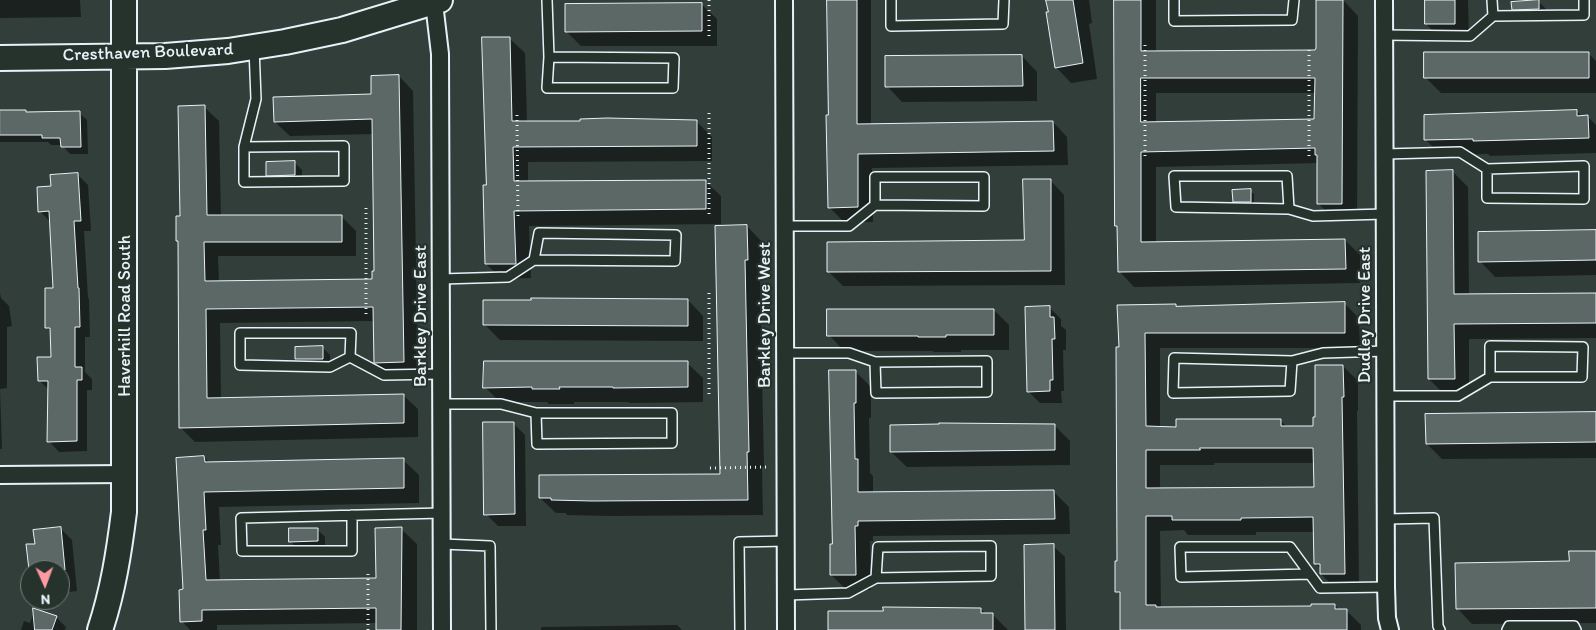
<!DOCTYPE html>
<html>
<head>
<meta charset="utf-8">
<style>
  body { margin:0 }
  #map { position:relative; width:1596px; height:630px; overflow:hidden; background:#323e39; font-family:Itim,sans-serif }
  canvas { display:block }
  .north { position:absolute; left:20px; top:560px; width:50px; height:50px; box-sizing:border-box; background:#26332d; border:1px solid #747f7e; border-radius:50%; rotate:178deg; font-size:14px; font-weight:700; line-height:20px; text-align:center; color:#e8f1f8 }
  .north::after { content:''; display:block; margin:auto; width:18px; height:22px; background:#ff9aa2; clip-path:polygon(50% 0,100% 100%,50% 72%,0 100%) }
</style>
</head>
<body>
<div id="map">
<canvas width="1596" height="630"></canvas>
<div class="north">N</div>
</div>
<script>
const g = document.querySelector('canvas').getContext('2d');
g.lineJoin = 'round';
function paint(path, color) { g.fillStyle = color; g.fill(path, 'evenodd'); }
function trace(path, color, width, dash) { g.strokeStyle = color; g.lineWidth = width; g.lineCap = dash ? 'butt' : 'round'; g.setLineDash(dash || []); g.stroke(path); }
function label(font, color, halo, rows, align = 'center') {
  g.font = font + ' Itim,sans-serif'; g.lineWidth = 4.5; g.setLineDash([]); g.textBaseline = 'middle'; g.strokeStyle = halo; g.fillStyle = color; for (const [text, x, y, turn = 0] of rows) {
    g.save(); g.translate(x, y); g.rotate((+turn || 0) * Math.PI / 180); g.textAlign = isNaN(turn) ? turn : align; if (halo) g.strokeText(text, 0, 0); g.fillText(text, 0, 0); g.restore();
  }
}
paint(new Path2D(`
  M0,0H80L81,17L0,18Z
  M828,0H871V125L1053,122L1067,137L1068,165L872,168L873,222H844L829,207Z
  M1047,0H1089L1092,23L1089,24L1097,79L1071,83L1056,67Z
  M1116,0H1156V52H1315L1343,0L1358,16L1357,219H1333L1318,203V163L1156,167V243L1345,240L1360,255V283L1134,287L1119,271L1118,228L1116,226ZM1156,93H1316V120L1156,123Z
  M1426,0H1468L1469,38H1440L1426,24Z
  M1538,1L1546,9V17H1521L1513,9Z
  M701,4L717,19V46H581L566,31Z
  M509,38L525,53L527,122L696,121L712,137V161L528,162V182L705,181L721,196V224L529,226L531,278L502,279L486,264L487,186Z
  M1588,53L1596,61V93H1441L1426,78Z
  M1022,56L1037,72V101L902,102L887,86Z
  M399,76L413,91L418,376L390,377L375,362L374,321L220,323L221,399L403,395L418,409V437L195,442L180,427L179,243L178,241L204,107L219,121L221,216L342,217L356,231V256H218L219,282L374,280L375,272L373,134L290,136L275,122L373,95Z
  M0,111H26L28,114L79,113L87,120L88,154H70L62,145H51L48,142H0Z
  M1577,111L1582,117H1588L1596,125V153L1490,156L1488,154L1441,155L1426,140Z
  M294,162L302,170V182L275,183L268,175Z
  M1452,171L1468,187L1469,295H1596V338L1469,339V394H1444L1429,379Z
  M78,175L88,185L91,231H84L88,298L89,299L90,337H85V372L92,379V390H87V451L59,452L49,441V390L39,380L52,358L51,332L47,328L54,289L51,223L40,211L52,187Z
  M1050,180L1064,195L1065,285L843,286L829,272L1025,242Z
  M1250,191L1254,194V205H1238L1234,201Z
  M747,226L762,242L763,275H760L764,467H762L763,515L609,516L567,515L566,513H556L540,498L721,475Z
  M1596,232V275L1495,277L1480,261Z
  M0,293L1,298L9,306L12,326L7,327V388L0,389L2,449H0Z
  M688,300L703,316V341L500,340L484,324Z
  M1344,303L1359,318L1360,348H1160V428H1177L1280,420L1288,428L1314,427L1317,418L1343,366L1358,381V411H1357L1359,588L1336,589L1321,574V569L1315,563V532H1256V535H1188L1184,530L1160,531L1161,608H1312L1335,605L1339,610H1346L1361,625V630H1121V596L1117,591L1119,562L1120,348L1175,305L1177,307ZM1214,463H1315V488L1160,489V465H1214Z
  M1049,307L1061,319V326L1066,330V350H1063L1064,391H1061L1062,403H1040L1028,391Z
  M994,310L1009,325V350H961V352H934L933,351H844L829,335Z
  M322,347L330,355V366L304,367L296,359Z
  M687,363L703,378V402L630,403L628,402H574V404H549L547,402H500L485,387Z
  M855,371L871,387V418H869L870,473L873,476V493L1054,492L1069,507L1070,534L873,536V541H870L871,590H847L831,575L833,545Z
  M1596,413V458L1442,459L1427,444Z
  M513,423L525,435L526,526H498L486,514Z
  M1054,425L1070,441V465L907,467L891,452Z
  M204,457L210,463L403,460L419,475V503L219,507L221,545H218L220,582L377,579L401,529L417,544V630H377V623L217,625V630H190L182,621L184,590Z
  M60,528L72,540L77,591L60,593V570H30L36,545Z
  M317,529L325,537V548L298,549L290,541Z
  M1053,546L1065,557L1066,630H1027Z
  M1596,552V623L1472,624L1457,608Z
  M981,609L986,614H992L1008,630H829Z
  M35,610L56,617L66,627L65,630H21L24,621L30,623Z
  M677,625L682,630H541V627Z`), '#0007');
const building = new Path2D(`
  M827,0H857V124L1053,121L1054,151L858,154V207L828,208L826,115H828Z
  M1046,0H1073L1083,63L1055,68L1046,12H1048Z
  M1114,0H1141V51L1315,50L1316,48V0H1343L1342,204H1317V155H1315V148L1141,152V242L1345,239L1346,269L1118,272L1117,226H1115ZM1141,78H1315L1314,119L1141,122Z
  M1425,0H1455V24H1425Z
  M1539,0V9L1512,10L1511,2Z
  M702,3V31L565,32V4Z
  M482,37H510L512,121H580V119L607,118L697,120V146L513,147L514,181L706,180V209L514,211L516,264H485L483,185H486Z
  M1424,52H1589V78H1424Z
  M1022,55L1023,86L885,87V56Z
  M399,75L404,362L374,363L373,307L206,309L207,398L404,394V423L179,428L178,241H176V216H180L178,106L205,105L207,215H342V242H204L205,281L372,279V271H374L372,119L274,122L273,97L371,94V76Z
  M0,110H26V112L80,111L81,147H61L60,138H42V135H0Z
  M1577,110V116L1588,115L1589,138L1473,141V139L1424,140V115Z
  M295,161V175L266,176V162Z
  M1453,170L1454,294L1596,293V323L1454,324L1455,379H1428L1426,171Z
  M78,173L81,221H74L78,288H79L80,327H75V367H82V380H77V441L47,442L48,381H38L37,357H51L50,328H45V288H53L49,211L38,212L37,187L51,186L50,175Z
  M1023,179H1051V271L827,272V242L1024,240Z
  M1251,189V202H1233L1232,190Z
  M747,225L748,260H745L749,452H747L748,500L592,501L551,500V498H539V475L720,474L715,226Z
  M1596,230V260L1478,262V232Z
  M531,298L688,299V326L483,325V300H531Z
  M1345,302V333H1145L1146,426L1176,427V419H1281V426H1313V417H1315V365H1343L1344,397H1342L1345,574H1320V564H1314L1313,517L1241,518V520H1172V516H1146V605H1156V607L1311,606V604H1335V609H1347V630H1120V592H1115V561H1117L1116,347H1119L1117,305L1176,304V306ZM1200,448H1313L1314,487L1146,488V450H1200Z
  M1050,306V317H1054L1055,339H1052L1053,380H1050V391L1027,392L1025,307Z
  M827,309H994V335H946V337H918V336H827Z
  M323,346V359H295V347Z
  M484,361H688V387L613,388V387H559L560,389H532V387L483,388Z
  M829,370H856V403H854L855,459H858V492L1054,490L1055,519L858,521V526H855L856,575H830V544H832Z
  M1596,412V442L1426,444L1425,414Z
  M483,422H514L515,514L484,515Z
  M939,423L1055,424V450L890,452V425L939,424Z
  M204,456L205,462L404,458V488L204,492L206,530H203L206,580L376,578L375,528L402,527L401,630H376V608L202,610V621L180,622L179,590L183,589L176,458Z
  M61,527L65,570H29L26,544H35L33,530Z
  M289,528H318V541L289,542Z
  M1054,544L1055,630H1025L1024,545Z
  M1569,551H1596V608L1456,609L1455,563L1569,561Z
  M883,607L981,608V613H993V630H828V611H883Z
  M33,608L57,616L52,630H35Z`);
paint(building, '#5c6865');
trace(building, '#e8f1f8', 1);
const lane = new Path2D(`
  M547,0L549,57L547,88H673L674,58L549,57
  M891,0V26L1003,24L1004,0
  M1174,0V21L1292,20L1294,0
  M1492,0L1493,16
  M1384,35L1470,36L1493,16L1584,15V0
  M244,147L344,146V181L244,182V147L256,99L254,48
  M1385,154L1460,152L1487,169L1584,166V199L1487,198V169
  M1289,209L1287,176H1174L1176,207L1289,209L1313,216L1385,214
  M785,226H849L875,205L984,206V177H875V205
  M441,279L508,277L534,260L675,261L676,235L539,233L534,260
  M240,333H351L350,357L330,367L240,365Z
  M785,353H849L875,362L987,361V392L876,393L875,362
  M350,357L384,375L441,374
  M1292,361L1290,391L1173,393L1174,358L1292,361L1323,353L1386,351
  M1385,396H1458L1490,377H1582L1583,347L1490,346V377
  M442,404H501L536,413H672V443L537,444L536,413
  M352,515V551H242L241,518L442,513
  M1386,519L1434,518L1438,626L1440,630
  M442,544L490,546L491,630
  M1310,574L1181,577L1180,547H1290L1320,588L1386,587
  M786,595L848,593L876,578L991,576V546L878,547L876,578
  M740,630L739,542L786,541
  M1507,630L1509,626H1574L1576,630`);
const street = new Path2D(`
  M784,0L786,630
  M1384,0L1386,587L1387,618L1390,630
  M434,3L440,54L442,630
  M0,475L125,474`);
const secondary = new Path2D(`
  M0,58L165,56L228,51L285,42L342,30L440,0
  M100,630C113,591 119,552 124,512V0`);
trace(lane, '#e8f1f8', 12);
trace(street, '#e8f1f8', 20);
trace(secondary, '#e8f1f8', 28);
trace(new Path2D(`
  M709,0V38
  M709,113V214
  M517,115L518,217
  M1145,156V45
  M1309,156V46
  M366,208V314
  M709,293V394
  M710,468L766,467
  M368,574V630`), '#e8f1f8', 3, [1, 4]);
trace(lane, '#26332d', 9);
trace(street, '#26332d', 16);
trace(secondary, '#26332d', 24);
label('18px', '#e8f1f8', '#26332d', [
  ["Cresthaven Boulevard",148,53,-2],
  ["Barkley Drive West",765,315,-90],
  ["Dudley Drive East",1365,315,-90],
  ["Haverhill Road South",125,316,-90],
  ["Barkley Drive East",421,316,-90]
]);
</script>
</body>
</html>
